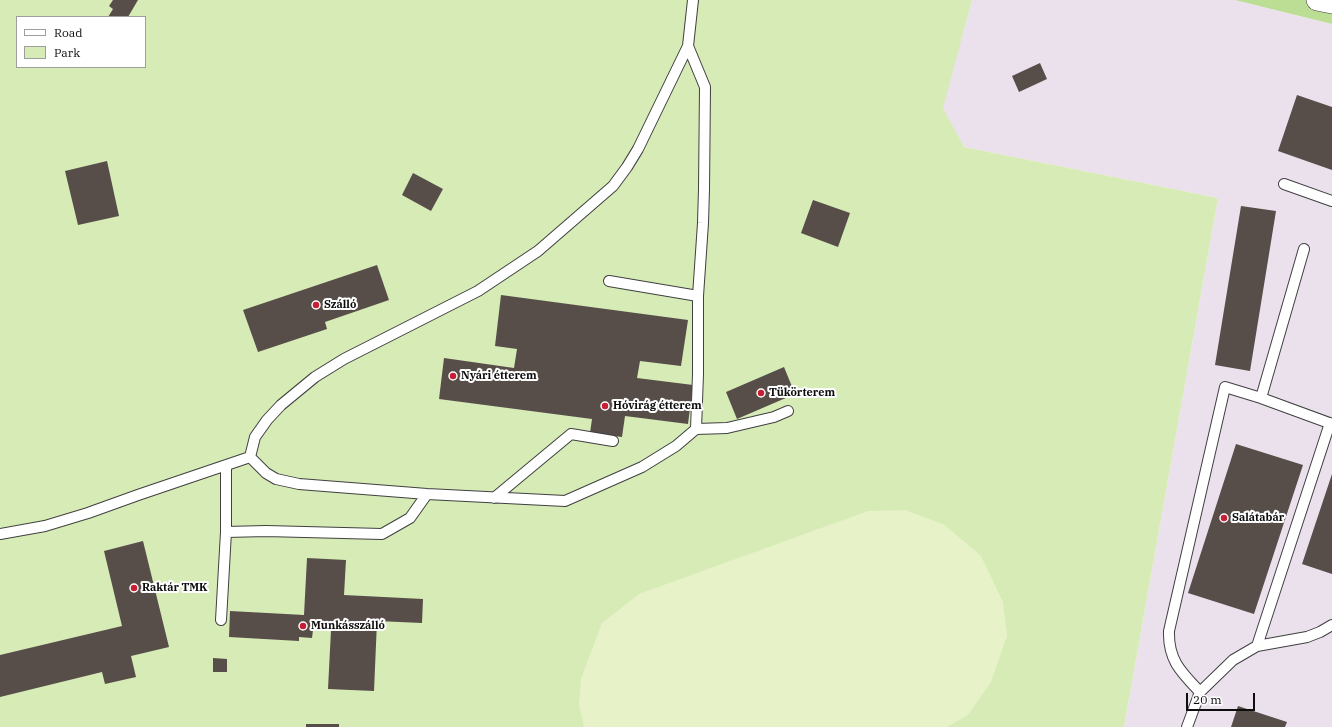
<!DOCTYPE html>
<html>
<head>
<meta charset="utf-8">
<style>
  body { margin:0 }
  #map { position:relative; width:1332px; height:727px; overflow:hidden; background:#fffaee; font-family:"IBM Plex Serif",serif }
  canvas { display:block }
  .legend { position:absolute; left:16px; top:16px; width:130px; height:52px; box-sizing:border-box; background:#fff; border:1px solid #9e9e9e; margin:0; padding:5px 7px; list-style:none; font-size:12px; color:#0d0d0d }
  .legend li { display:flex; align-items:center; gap:8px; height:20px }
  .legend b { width:20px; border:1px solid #9e9e9e }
  .scale { position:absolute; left:1186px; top:693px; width:69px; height:18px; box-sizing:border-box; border:2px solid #0d0d0d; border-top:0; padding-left:5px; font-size:12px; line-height:14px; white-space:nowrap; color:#0d0d0d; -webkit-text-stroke:3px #fff; paint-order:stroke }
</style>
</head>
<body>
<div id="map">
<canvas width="1332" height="727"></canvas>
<ul class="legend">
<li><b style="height:5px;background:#fff"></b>Road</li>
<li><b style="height:11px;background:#d6ebb6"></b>Park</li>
</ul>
<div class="scale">20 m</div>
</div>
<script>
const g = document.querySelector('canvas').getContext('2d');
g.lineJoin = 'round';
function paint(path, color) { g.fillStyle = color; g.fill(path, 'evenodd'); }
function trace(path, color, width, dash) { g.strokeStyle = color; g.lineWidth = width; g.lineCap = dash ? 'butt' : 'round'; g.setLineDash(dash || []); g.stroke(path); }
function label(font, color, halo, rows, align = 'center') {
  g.font = font + ' "IBM Plex Serif",serif'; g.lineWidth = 4; g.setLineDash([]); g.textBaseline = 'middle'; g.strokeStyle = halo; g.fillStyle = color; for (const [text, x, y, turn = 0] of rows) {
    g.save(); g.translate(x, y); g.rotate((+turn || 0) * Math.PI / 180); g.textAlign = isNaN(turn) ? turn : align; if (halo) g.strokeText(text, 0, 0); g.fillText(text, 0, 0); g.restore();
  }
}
paint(new Path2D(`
  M972,0H1235L1332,24V727H1124L1218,198L964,147L942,108Z`), '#eae1ed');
paint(new Path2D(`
  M0,0H972L943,108L964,147L1218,198L1124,727H0ZM17,17H145V67H17Z`), '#d6ebb6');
paint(new Path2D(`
  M1235,0H1332V24Z`), '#bbdd94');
paint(new Path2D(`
  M905,510L945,525L981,556L1003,602L1007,636L991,682L968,715L947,727H584L579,705L581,679L602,623L639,594L868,511Z`), '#e7f2c8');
paint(new Path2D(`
  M113,0H138L128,17H108L113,9L109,6Z
  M1040,63L1047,79L1019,92L1012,76Z
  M1297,95L1332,107V170L1278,151Z
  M107,161L119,216L78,225L65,171Z
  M413,173L443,189L431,211L402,195Z
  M813,200L850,213L838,247L801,233Z
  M1241,206L1276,211L1250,371L1215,365Z
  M377,265L389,300L325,322L327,329L258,352L243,310Z
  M501,295L688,320L681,366L640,361L637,378L693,385L688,424L625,416L622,437L590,433L592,419L439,399L444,358L514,368L517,349L495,346Z
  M784,367L795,394L737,419L726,392Z
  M1236,444L1303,465L1254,614L1188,593Z
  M1332,474V574L1302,564Z
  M143,541L169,647L131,656L136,677L105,684L102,672L0,697V655L122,626L104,551Z
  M307,558L346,560L344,595L423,599L422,623L377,621L374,691L328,689L331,630H313L312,638L299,637V641L229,637L230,611L304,615Z
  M213,658L227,659V672H213Z
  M1238,706L1287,722L1285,727H1231Z
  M306,724H339V727H306Z`), '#574d49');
const lane = new Path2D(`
  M1284,184L1332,201
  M609,281L698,296
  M1261,398L1304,249
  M696,429L727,428L774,417L788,411
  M250,457L266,473L276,479L299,484L427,494L565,501L642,467L676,446L696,429L698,374V296L703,223L704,189L705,87L688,46
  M250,457L255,437L267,420L281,405L315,377L344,359L478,291L538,251L613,186L627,167L638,149L688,46L693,0
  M494,498L571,434L613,441
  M226,532L266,531L382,534L410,518L427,494
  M0,534L45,526L88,513L138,495L250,457
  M221,620L226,532V466
  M1257,646L1330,423
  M1200,692C1181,672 1168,660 1169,631L1225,387L1261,398L1332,424
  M1187,727L1200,692L1233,660L1257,646L1307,637L1320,632L1332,625`);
const street = new Path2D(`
  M1317,0L1332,3`);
trace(lane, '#404040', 12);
trace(street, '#404040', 22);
trace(lane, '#fff', 10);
trace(street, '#fff', 21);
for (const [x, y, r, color] of [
  [316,305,4,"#c41f34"],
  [453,376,4,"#c41f34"],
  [761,393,4,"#c41f34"],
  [605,406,4,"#c41f34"],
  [1224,518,4,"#c41f34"],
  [134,588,4,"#c41f34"],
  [303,626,4,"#c41f34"]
]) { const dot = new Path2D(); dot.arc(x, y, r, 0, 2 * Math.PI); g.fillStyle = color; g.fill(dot); trace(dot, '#fff', 1.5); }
label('bold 11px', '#0d0d0d', '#fff', [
  ["Szálló",324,305],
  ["Nyári étterem",461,376],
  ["Tükörterem",769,393],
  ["Hóvirág étterem",613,406],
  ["Salátabár",1232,518],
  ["Raktár TMK",142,588],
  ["Munkásszálló",311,626]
], 'left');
</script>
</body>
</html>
